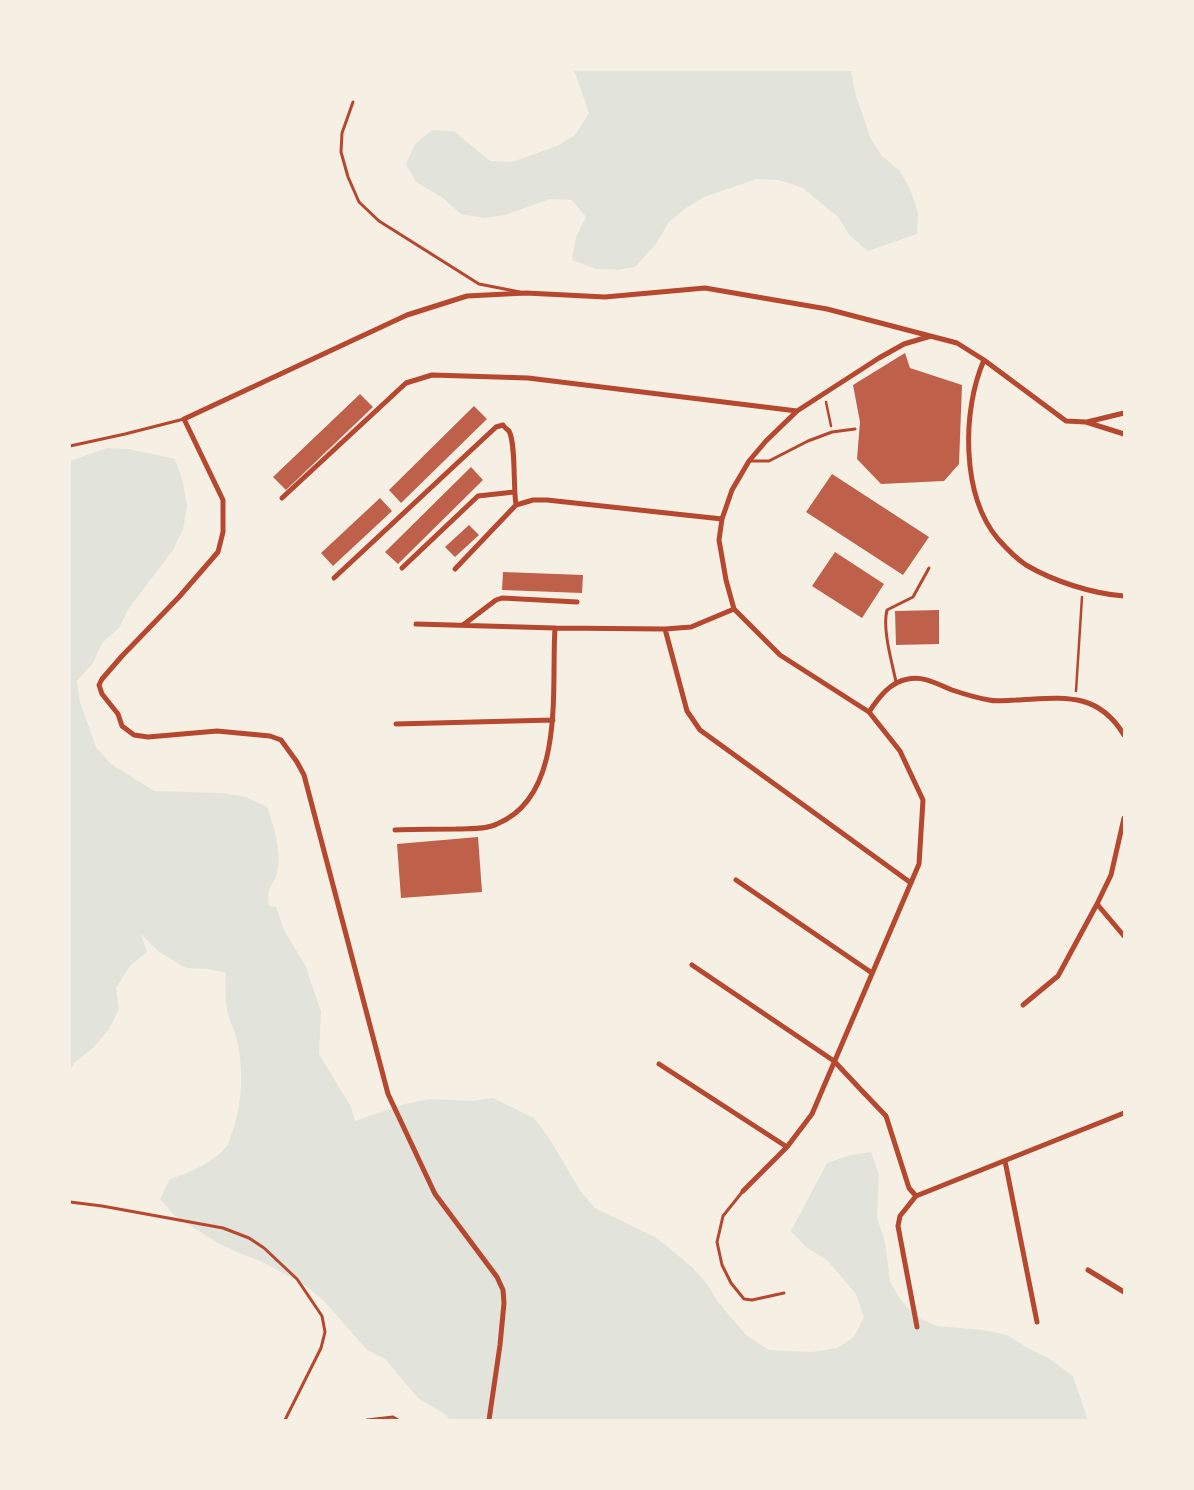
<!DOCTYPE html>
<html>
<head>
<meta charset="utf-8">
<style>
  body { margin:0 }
  #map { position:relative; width:1194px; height:1490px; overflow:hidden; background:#f6efe4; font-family:"Exo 2",sans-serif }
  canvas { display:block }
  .frame { position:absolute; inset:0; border:71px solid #f6efe4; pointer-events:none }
</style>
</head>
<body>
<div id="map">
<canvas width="1194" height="1490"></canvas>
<div class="frame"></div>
</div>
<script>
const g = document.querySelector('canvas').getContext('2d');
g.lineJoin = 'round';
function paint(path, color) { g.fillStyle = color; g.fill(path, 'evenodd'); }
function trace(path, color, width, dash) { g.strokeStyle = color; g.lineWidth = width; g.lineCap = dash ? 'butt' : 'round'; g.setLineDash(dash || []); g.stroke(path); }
paint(new Path2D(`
  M574,70H851L855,93L871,139L882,156L900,171L910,189L918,212L917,234L868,251L850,236L839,218L803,188L779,180L757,179L704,197L686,208L669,222L656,244L635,267L618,270L596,269L572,260L576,237L586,217L572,200L550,199L505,215L484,218L461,214L443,198L416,182L406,164L415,144L432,130L454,131L490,161L512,162L557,146L575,135L589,113Z
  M107,448L129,449L175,459L183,482L187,506L183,529L173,550L129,608L119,628L102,643L93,663L77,681L80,702L96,747L111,764L154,791L223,793L246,797L267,807C274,827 282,851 277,873C272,889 266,885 269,906L276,907L284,930L305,965L321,1011L319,1054L351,1107L355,1121L405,1104L429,1099L472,1101L493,1098L534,1118L549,1138L581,1192L595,1208L657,1238L693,1268L707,1284L718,1302L746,1335L769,1350L812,1352L837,1348L854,1337L864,1317L856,1294L828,1261L806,1247L791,1231L827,1163L850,1155L871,1152L879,1175L877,1218L885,1241L890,1282L901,1300L915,1316L936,1326L984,1330L1007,1335L1029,1349L1050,1359L1073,1376L1088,1420H450L445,1414L418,1398L385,1359L367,1350L324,1301L306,1286L263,1262L239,1253L218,1243L175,1216L160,1199L170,1179C191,1172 211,1164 226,1147C229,1144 230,1138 232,1133C243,1102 244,1068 236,1036C234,1029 230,1022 228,1014C225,1001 225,987 226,973L208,969L186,968L159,952L141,934L147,952L130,966L116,988L119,1009L109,1029L94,1047L74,1063L70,1070V461Z`), '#e2e4dc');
paint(new Path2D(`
  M905,353L910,368L962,385L959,464L944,481L881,484L857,459L860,422L853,385Z
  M360,394L373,407L286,490L273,477Z
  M474,406L487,419L401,503L389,490Z
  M471,467L483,480L398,564L385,552Z
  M832,474L929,537L903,575L806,512Z
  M380,498L392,511L333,566L321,553Z
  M469,525L479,535L455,557L445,547Z
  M835,552L884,584L862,618L812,586Z
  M503,572L583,575L582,593L502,590Z
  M939,610V644L896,645L895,611Z
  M478,837L482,892L401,898L397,844Z`), '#bf614a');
trace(new Path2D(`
  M826,402L831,426
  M1076,691L1082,597`), '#b5482f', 2.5);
trace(new Path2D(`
  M353,102L342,133L341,152L348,177L359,202L379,221L479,284L520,292
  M70,446L125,434L184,419
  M749,461H769L808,441L832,432L855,429
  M896,682C892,662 882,629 887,610L913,597L929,568
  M743,1191L723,1216L717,1242L722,1265L731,1283L744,1299L752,1300L784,1293
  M70,1202L102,1206L223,1228L249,1238L264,1248L297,1279L322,1316L325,1332L321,1348L285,1420
  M367,1420L393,1417L398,1420`), '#b5482f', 3);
trace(new Path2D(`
  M984,360C962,410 961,495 998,539C1006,548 1017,559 1026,565C1053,581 1093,594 1124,596
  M1087,422L1124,413
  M282,498L406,383L432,375L528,378L797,411
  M516,505L533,500H547L722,519
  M402,568L478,496L514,492
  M455,569L516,505
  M334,578L496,427L503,425C504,427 508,430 509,431C516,444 513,487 516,505
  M416,624L555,628
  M463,625L496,600L502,598L577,602
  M665,629L687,711L700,730L911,883
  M869,712C879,697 890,682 908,679C925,676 937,684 952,690C964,694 977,698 989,700C997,702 1007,700 1016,700C1061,698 1097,690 1124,735
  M396,724L553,720
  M1124,818L1111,875L1097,904L1124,936
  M395,830C416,829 436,829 456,829C469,828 485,830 497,824C566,796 551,688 555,628L665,629L691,627L734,609
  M736,880L872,973
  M692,965L834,1061L864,1093L886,1116L909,1188L916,1196
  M1023,1005L1058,976L1097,904
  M659,1064L787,1147
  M1005,1161L1037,1322
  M743,1191L787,1147L812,1114L919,864L923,800L900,751L869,712L780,655L734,609L726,580L719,540L722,519L732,490L749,461L766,441L797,411L879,358L904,344L931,336
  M1088,1270L1124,1292
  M917,1327L898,1226L900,1216L916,1196L1124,1113
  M489,1420L500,1345L504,1303L503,1290L497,1277L435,1194L388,1094L304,775L297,762L281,740L270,736L217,731L148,737L134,735L122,726L118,714L102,694L99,685L102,679L122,656L179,597L218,552L223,532V500L184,419L407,315L467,296L526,293L605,297L705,288L827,309L957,343L984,360L1066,421L1086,422L1124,434`), '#b5482f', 5);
</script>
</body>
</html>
